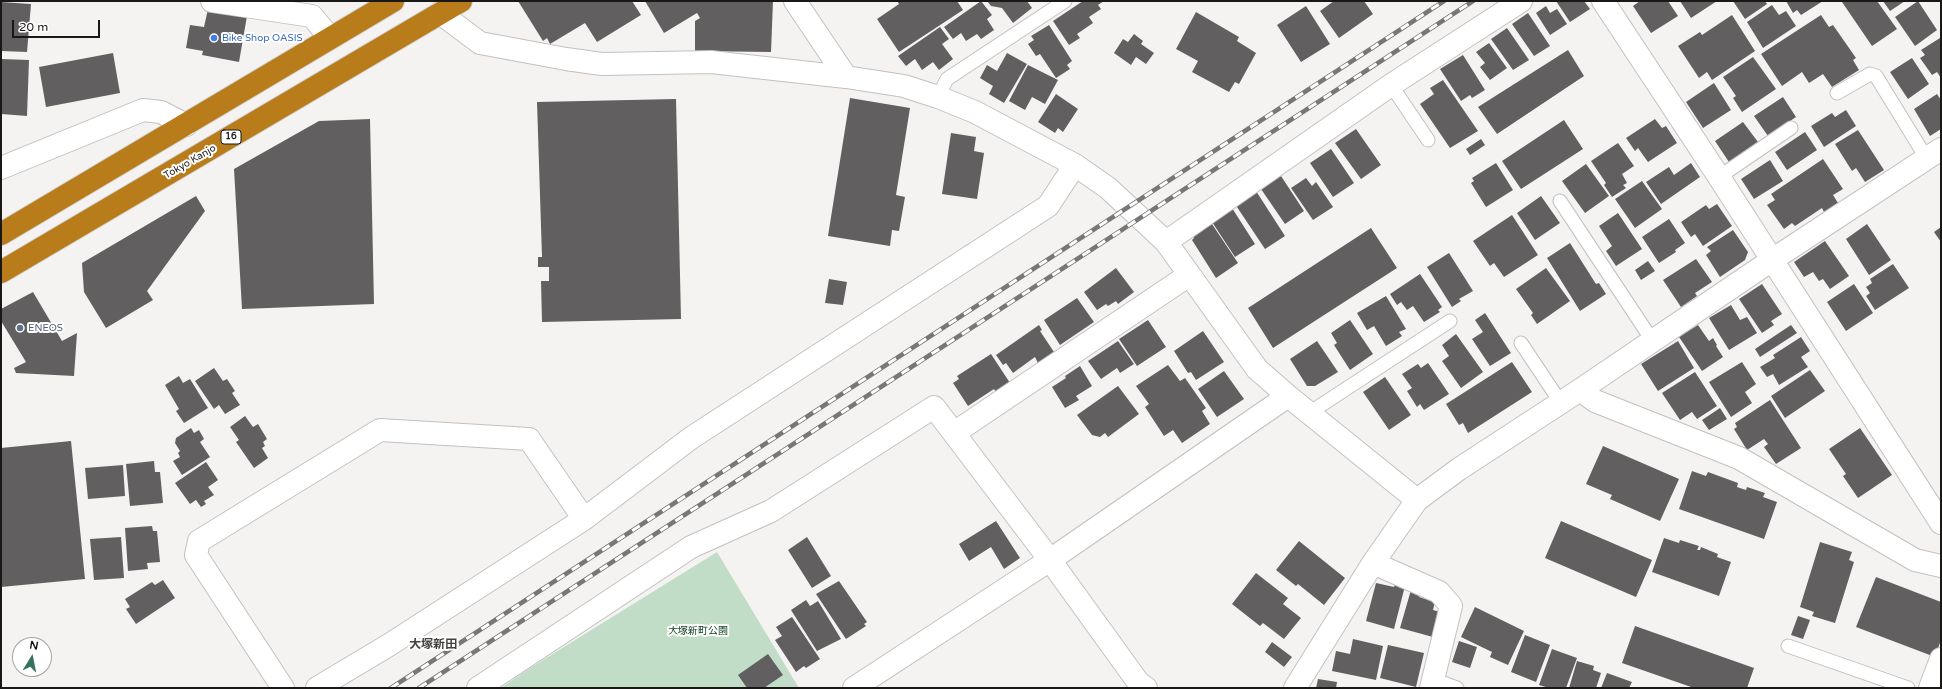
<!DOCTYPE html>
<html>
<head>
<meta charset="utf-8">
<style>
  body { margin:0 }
  #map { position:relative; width:1942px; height:689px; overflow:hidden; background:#f5f3f1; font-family:"Varela Round",sans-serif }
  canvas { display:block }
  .frame { position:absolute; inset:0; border:2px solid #191817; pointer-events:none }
  .north { position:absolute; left:12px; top:637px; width:40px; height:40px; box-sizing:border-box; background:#fff; border:1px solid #a3a3a2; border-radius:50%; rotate:10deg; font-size:11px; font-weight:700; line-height:16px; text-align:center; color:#191817 }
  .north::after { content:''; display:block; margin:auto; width:14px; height:18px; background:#36715b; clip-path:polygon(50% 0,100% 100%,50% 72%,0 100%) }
  .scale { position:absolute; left:12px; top:20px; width:88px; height:18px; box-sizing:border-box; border:2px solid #191817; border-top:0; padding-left:5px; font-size:12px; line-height:14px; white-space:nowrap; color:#191817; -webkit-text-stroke:3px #fff; paint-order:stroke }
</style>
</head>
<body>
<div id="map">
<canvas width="1942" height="689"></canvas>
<div class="frame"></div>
<div class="north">N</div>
<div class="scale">20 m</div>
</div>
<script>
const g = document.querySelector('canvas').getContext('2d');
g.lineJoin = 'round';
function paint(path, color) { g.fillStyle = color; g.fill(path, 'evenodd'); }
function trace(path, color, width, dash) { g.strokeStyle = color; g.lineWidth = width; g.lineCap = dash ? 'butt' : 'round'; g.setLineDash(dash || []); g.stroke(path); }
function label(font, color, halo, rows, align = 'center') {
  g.font = font + ' "Varela Round","Noto Sans JP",sans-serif'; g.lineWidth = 4; g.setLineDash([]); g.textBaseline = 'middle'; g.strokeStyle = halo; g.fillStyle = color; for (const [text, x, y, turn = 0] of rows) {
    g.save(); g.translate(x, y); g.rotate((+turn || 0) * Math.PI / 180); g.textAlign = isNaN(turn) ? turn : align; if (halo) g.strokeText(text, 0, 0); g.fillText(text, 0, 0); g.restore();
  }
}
paint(new Path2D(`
  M717,552L799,688H501L530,668Z`), '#c1ddc7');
paint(new Path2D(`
  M518,1H632L641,15L597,42L585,23L550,44L547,38L543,41Z
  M645,1H773L771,52L695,51V21L700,18L697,13L664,33Z
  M897,1H957L963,10L899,52L877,19L899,4Z
  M981,1L992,15L987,19L994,30L981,39L977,34L966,41L961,33L953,39L944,27Z
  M987,1H1027L1032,8L1013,23L1002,8L991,6Z
  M1083,1H1104L1098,5L1101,9L1089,17L1093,23L1077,34L1080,38L1069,45L1053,21Z
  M1334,1H1364L1373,14L1339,38L1320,11Z
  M1556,1H1584L1590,9L1570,22Z
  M1640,1H1668L1678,16L1651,33L1633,6Z
  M1680,1H1717L1691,18Z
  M1733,1H1765L1767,4L1745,19Z
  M1786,1H1823L1801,15L1797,10L1793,13Z
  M1843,1H1877L1897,29L1872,46L1842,2Z
  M1883,1H1905L1890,11Z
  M1918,1L1937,30L1915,46L1895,17Z
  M1,2L31,4L27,52L1,51Z
  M1772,5L1779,15L1786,11L1796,26L1763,48L1747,22Z
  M1306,6L1330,44L1301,62L1277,25Z
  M1546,6L1550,13L1557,9L1567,24L1550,35L1536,13Z
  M208,9L247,16L239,62L202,55L203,51L186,48L190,25L204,27Z
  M1196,12L1239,37L1237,41L1256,53L1239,84L1235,82L1229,92L1192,72L1198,61L1176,49Z
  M1528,13L1550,46L1534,56L1512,24Z
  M1732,15L1755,51L1712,80L1707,72L1699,78L1678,46L1700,32L1702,35Z
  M1821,15L1829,27L1833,25L1856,58L1853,60L1859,70L1832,87L1823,74L1809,83L1802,72L1782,86L1761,54Z
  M1049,25L1072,61L1067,65L1070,69L1056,78L1040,54L1036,56L1028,44L1034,40L1031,36Z
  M940,27L949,39L942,44L953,59L939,70L933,62L922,70L915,59L906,66L898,56Z
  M1507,28L1529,60L1513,70L1491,39Z
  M1134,34L1143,41L1141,44L1154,53L1146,64L1136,57L1131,65L1114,53L1123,39L1128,42Z
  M1940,38L1941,39V78L1937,72L1932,75L1920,58L1925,55L1921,50Z
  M1489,43L1507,68L1490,80L1480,67L1485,63L1476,52Z
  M1568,50L1584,76L1497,134L1478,107Z
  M113,53L120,93L46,107L39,67Z
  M1007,53L1027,64L1004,103L989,94L993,86L980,78L987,65L997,71Z
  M1463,55L1485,90L1472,98L1470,95L1461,101L1440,69Z
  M1753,57L1776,89L1742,112L1733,98L1736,96L1723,77Z
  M1912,58L1929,84L1908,99L1890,72Z
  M1,59L29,60L27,116L1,114Z
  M1028,65L1058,80L1045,104L1032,97L1025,110L1009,101Z
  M1443,80L1478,131L1450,148L1420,104L1434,94L1430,88Z
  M1714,83L1731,110L1703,128L1686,102Z
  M1056,94L1078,109L1063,132L1058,128L1055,133L1038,122Z
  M1937,94L1941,100V129L1930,136L1914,109Z
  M1783,97L1796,117L1768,136L1754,116Z
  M850,98L910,108L896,195L905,197L899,231L892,230L890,246L828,236Z
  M676,99L681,319L542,322L541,281H549V267H538V257H542L537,102Z
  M1846,110L1856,126L1824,147L1811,126L1832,113L1835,117Z
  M370,119L374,304L242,309L234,169L319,121Z
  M1655,119L1662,128L1666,126L1677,143L1648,162L1638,148L1635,151L1626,138Z
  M1564,120L1583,149L1521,189L1502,161Z
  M1743,122L1758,142L1729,162L1715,141Z
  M1356,129L1381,165L1361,179L1335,143Z
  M1858,130L1884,170L1865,182L1856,168L1852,171L1835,144Z
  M1805,132L1817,150L1787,170L1775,152Z
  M951,133L976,137L974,151L984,153L977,199L942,194Z
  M1481,139L1485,145L1470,155L1466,149Z
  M1618,143L1634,166L1622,174L1627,183L1623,185L1626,188L1612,197L1604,185L1606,183L1591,161Z
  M1331,149L1354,183L1333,197L1310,163Z
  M1823,159L1843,189L1833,195L1838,203L1824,212L1822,208L1795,226L1792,223L1784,229L1767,205L1775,200L1771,194Z
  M1770,160L1783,181L1754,199L1741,179Z
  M1496,163L1513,190L1486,207L1471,183L1474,181L1472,178Z
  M1691,163L1700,177L1661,204L1646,182L1669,167L1674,175Z
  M1586,164L1609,196L1585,213L1562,181Z
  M1281,176L1304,211L1285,224L1261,189Z
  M1306,178L1312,186L1316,182L1333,207L1313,220L1291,188Z
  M1642,181L1662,209L1635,228L1615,199Z
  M1256,191L1285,236L1265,249L1235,204Z
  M196,196L205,211L147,291L153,300L106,328L84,292L82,263Z
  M1541,196L1560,223L1535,240L1517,213Z
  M1717,204L1732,226L1703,246L1695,234L1691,237L1681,222L1706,205L1709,209Z
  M1232,208L1255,244L1235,257L1212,222Z
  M1618,213L1642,249L1616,266L1606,251L1612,246L1599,226Z
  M1512,215L1538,255L1504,277L1494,263L1490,266L1473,241Z
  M1669,219L1685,243L1675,250L1676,252L1659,263L1642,237Z
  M1205,220L1209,226L1212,224L1238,263L1216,278L1192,240L1194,238L1190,230Z
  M1867,224L1891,260L1869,275L1846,239Z
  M1941,227V242L1934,232Z
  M1371,228L1397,268L1273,348L1248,308Z
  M1733,230L1748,252L1745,260L1720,277L1706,255L1711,251L1707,247Z
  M1825,241L1849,276L1830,289L1823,279L1819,281L1813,272L1804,277L1794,262Z
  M1570,243L1596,284L1599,283L1606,294L1580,311L1547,258Z
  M1449,253L1473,291L1459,299L1461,301L1452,307L1427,267Z
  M1696,259L1712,282L1695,293L1697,296L1681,307L1663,280Z
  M1648,261L1655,271L1641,280L1635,270Z
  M1893,264L1909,288L1875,310L1866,296L1870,293L1866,287L1872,283L1870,279Z
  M1116,268L1134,292L1118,304L1116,301L1108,306L1106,304L1097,310L1084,292Z
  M1546,268L1570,301L1537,324L1531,315L1533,313L1516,289Z
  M1420,274L1442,307L1438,310L1440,312L1424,322L1413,306L1407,310L1401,302L1397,305L1390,294Z
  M829,279L847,282L843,305L825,303Z
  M1762,284L1782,314L1771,321L1774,325L1762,333L1739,299Z
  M1854,284L1873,313L1846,331L1827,302Z
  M33,292L62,341L77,333L74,376L16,373L14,368L26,362L1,321V309Z
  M1386,296L1406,329L1399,332L1402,336L1386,346L1374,326L1367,330L1357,313Z
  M1077,298L1094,322L1060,345L1044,320Z
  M1731,305L1740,320L1747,317L1757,333L1729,350L1709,318Z
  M1485,313L1511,353L1490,366L1472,339L1483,332L1475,320Z
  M1148,320L1166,347L1137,366L1119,339Z
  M1350,320L1373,354L1350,370L1334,345L1337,343L1331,333Z
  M1039,325L1042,330L1040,331L1054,352L1038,363L1035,357L1013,373L1006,363L1003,365L996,355Z
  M1698,325L1709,341L1713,338L1717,345L1716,346L1723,357L1702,371L1679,337Z
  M1791,325L1797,333L1760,357L1755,349Z
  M1203,331L1224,362L1196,380L1191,372L1188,373L1174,351Z
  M1456,334L1483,372L1461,388L1442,361L1449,356L1442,345Z
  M1801,337L1810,351L1801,357L1808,367L1779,385L1773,374L1767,377L1760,367L1775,358L1773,355Z
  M1118,341L1134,364L1120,373L1117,368L1101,379L1088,361Z
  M1317,341L1338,372L1315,386H1307L1290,359Z
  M1678,341L1694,368L1658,391L1641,364Z
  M991,354L1010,383L996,392L994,389L968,406L953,383L959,379L957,376Z
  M1512,362L1532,392L1468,433L1463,423L1459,425L1446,404Z
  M1742,362L1756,384L1745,392L1752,403L1731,417L1709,382Z
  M1428,363L1449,394L1424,410L1420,404L1417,407L1407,391L1412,388L1402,374L1418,364L1421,368Z
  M1168,365L1180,381L1185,378L1206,408L1202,411L1210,424L1182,443L1173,430L1164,436L1145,407L1149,404L1136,386Z
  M1080,366L1092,386L1076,396L1079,400L1065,408L1052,387L1066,378L1065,376Z
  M214,368L223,381L227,379L235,391L232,393L240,405L225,414L219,405L214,409L195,381Z
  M1810,370L1825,391L1785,418L1771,396Z
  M1224,371L1244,399L1217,417L1198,389Z
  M1695,372L1717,406L1697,419L1692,412L1680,420L1662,393Z
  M179,376L183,383L190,379L208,408L184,423L176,411L179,409L165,385Z
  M1385,377L1411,415L1389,430L1363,392Z
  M1118,386L1139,414L1108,437L1105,433L1100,437L1092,435L1077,415Z
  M1770,400L1801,448L1776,464L1764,447L1768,444L1764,439L1747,450L1734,429L1737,427L1735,423Z
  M1720,408L1727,419L1709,430L1702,420Z
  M245,416L253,427L258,424L267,439L263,442L265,446L262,448L268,458L254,468L236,442L239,440L230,427Z
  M191,428L194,433L199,430L204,439L200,442L210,457L182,475L173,461L180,457L178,453L180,451L175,443L176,438Z
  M1860,428L1892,475L1858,498L1843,476L1846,474L1829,449Z
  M71,441L85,579L1,587V448Z
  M1603,446L1679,479L1660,521L1610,499L1612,495L1586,484Z
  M154,461L155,472H160L163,503L130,506L126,464Z
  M206,462L218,480L208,487L214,495L204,501L206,504L201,507L196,500L190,504L175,483Z
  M123,465L125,496L88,499L85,468Z
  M1692,471L1706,476L1708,472L1738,483L1737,487L1746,490L1747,487L1765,493L1763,497L1777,502L1764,539L1679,509Z
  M996,521L1020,558L1004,569L991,547L969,561L959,544Z
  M1561,521L1652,560L1636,597L1545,558Z
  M152,526L153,531H157L160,562L147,563L148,569L128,571L125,528Z
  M121,537L124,578L94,580L90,539Z
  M807,537L831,576L812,588L788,550Z
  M1664,538L1679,543L1680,540L1699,546L1697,550H1700L1701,547L1718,554L1717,557L1731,562L1719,596L1652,572Z
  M1299,541L1345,578L1324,605L1298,584L1296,586L1276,570Z
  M1820,542L1852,552L1849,560L1854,562L1835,623L1812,616L1814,612L1800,607Z
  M1256,573L1288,598L1283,604L1301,618L1284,639L1263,623L1260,626L1232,604Z
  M1876,577L1941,602V640L1935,657L1856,627Z
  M163,580L175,598L136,624L126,609L130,607L125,599L152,582L155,585Z
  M839,581L867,622L864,624L866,626L846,639L816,594Z
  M1376,583L1394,587L1395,584L1405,586L1394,629L1366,621Z
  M1411,590L1420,592L1419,597L1435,602L1433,610L1440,612L1433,637L1400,628Z
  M806,600L810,606L818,601L841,639L817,651L791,610Z
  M1475,607L1524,631L1508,665L1490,657L1492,652L1461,637Z
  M1798,616L1810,620L1803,639L1791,635Z
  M792,617L820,659L806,668L804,666L796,672L775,640L782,636L776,627Z
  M1635,626L1754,668L1747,688H1694L1622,663Z
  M1525,635L1550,645L1536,682L1511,672Z
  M1353,639L1383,646L1376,680L1332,671L1336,651L1350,654Z
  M1459,641L1477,647L1470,668L1452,662Z
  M1272,642L1292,657L1284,667L1265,652Z
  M1388,645L1424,653L1416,687L1380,678Z
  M1552,649L1577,658L1566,688H1549L1539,685Z
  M768,654L783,675L764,688H747L738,675Z
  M1577,661L1594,666L1593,670L1601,673L1596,688H1569Z
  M1607,673L1632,682L1629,688H1601Z
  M1318,679L1337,682L1336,688H1316Z`), '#625f60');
const lane = new Path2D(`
  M1391,85L1428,140
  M1837,93L1870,74L1876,76L1927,159
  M938,97L947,79L1065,1
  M1719,177L1791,128
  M1560,201L1652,340
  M1521,343L1561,403
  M1309,413L1450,321
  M1788,646L1908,688
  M1433,679L1457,688`);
const street = new Path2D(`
  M212,1L312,16L330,38
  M795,1L846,77L904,86L938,97L975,112L1075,165L1108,188L1166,242L1257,369L1288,396L1417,500
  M1603,1L1719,177L1941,523
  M440,13L480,43L566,59L602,64L711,62L846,77
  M1,168L143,110L161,112L186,125
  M1166,242L1391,85L1521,1
  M1580,390L1595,401L1739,458L1915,560L1941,566
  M954,433L1189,275
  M1373,563L1439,592L1451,606L1431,688
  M283,688L196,555L199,541L380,430L529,439L584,519
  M317,688L389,645L584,519L691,438L1048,206L1075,165
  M478,688L691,547L771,511L934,407L1050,560L1138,682L1146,688
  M854,688L1050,560L1288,396
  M1295,688L1373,563L1417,500L1459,469L1580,390L1772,260L1941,149
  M1930,688L1941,659`);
const highway = new Path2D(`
  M1,234L393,1
  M1,272L461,1`);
trace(lane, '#c3c1bf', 15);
trace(street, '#c3c1bf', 24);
trace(highway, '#d1d1d1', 24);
trace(lane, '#fff', 13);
trace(street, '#fff', 22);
trace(highway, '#b97c1a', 22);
const rail = new Path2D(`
  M391,688L1444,1
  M419,688L1473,1`);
trace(rail, '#787775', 4.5);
trace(rail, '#fff', 3, [9]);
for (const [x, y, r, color] of [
  [214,38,4,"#3f7fe0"],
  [20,328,4,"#5c6f8a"]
]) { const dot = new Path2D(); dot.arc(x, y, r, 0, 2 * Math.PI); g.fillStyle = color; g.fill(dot); trace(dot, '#fff', 1.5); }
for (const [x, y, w] of [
  [231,137,20]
]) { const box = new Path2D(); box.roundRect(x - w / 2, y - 7, w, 14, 3); g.fillStyle = '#fff'; g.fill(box); trace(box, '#191817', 1); }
label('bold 9px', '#191817', null, [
  ["16",231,137]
]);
label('10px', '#366cbe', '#fff', [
  ["Bike Shop OASIS",222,38]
], 'left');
label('10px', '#191817', '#fff', [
  ["Tokyo Kanjo",190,162,-30]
]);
label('10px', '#4e5e75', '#fff', [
  ["ENEOS",28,328]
], 'left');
label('10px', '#124121', '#fff', [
  ["大塚新町公園",698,631]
]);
label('bold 12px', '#444240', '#fff', [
  ["大塚新田",433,645]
]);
</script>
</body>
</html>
